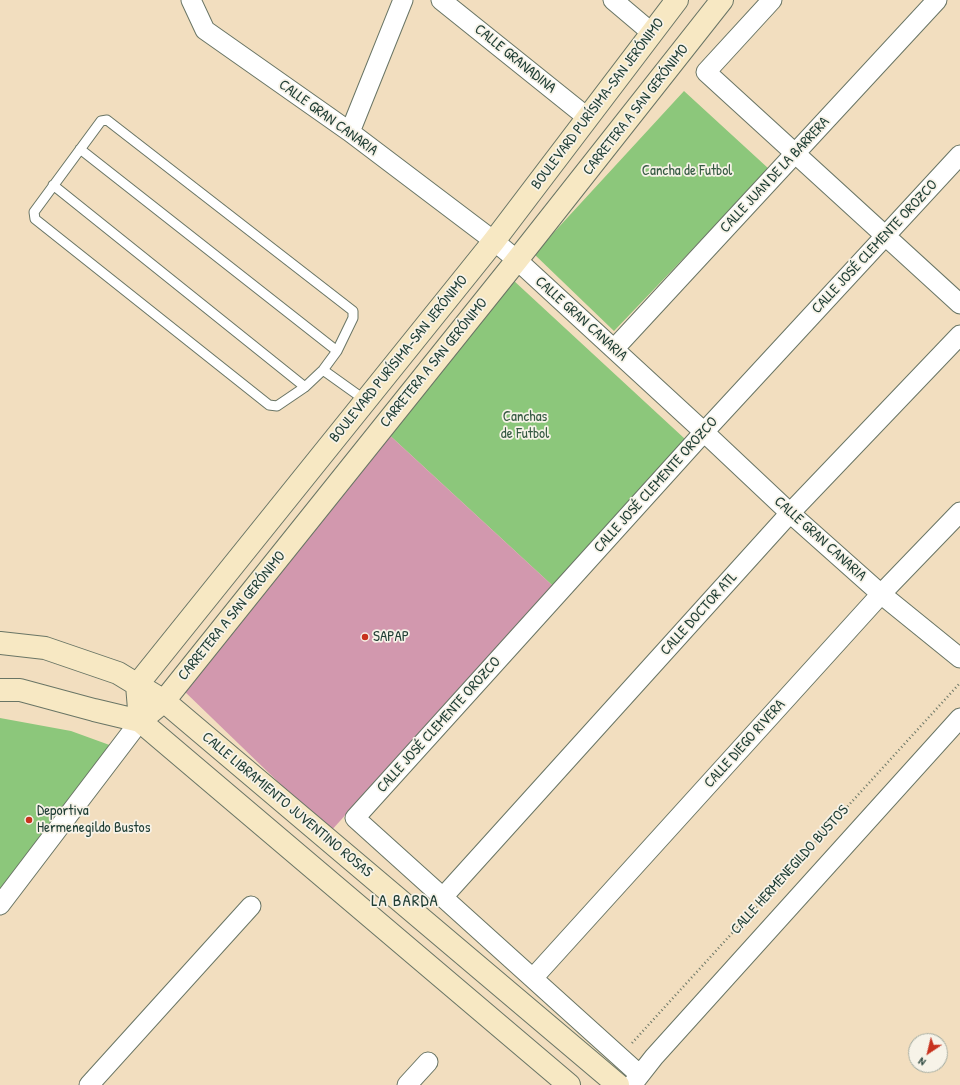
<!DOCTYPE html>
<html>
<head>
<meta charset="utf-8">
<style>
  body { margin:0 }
  #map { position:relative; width:960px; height:1085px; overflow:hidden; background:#f2debf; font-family:"Patrick Hand",sans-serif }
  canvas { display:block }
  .north { position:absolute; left:908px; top:1033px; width:40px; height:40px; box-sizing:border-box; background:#f7f3e8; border:1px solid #a1aaa0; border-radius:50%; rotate:215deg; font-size:11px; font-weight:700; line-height:16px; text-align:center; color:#1f3d34 }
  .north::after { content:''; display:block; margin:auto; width:14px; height:18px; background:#c8321e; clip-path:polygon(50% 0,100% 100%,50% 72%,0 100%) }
</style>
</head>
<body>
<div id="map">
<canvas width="960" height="1085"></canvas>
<div class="north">N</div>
</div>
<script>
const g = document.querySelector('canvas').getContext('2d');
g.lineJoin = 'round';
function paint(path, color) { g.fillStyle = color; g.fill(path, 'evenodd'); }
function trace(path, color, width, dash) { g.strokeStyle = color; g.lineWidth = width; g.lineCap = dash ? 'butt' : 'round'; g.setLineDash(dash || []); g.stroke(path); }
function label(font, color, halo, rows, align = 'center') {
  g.font = font + ' "Patrick Hand",sans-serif'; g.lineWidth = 3.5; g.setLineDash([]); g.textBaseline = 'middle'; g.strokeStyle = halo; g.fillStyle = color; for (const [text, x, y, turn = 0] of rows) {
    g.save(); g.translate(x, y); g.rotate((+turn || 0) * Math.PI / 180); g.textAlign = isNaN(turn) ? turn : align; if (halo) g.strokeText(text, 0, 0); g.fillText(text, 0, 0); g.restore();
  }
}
paint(new Path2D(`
  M684,91L769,169L614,331L534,254Z
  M513,280L685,439L553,586L385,431Z
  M0,718L71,731L115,747L0,894Z`), '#8cc77b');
paint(new Path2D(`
  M385,431L553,586L330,832L182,689Z`), '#d298ae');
const lane = new Path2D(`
  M107,120L353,311V318L337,351L323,370L305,387L277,406L269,405L35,219L34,212L101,121Z
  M80,149L337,351
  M53,185L305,387
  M323,370L365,400`);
const street = new Path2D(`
  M191,0L205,30L350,132L494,241L517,260L704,432L790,513L881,594L960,658
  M441,0L588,118
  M613,0L652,33
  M772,0L706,72L960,304
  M350,132L403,0
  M614,349L937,0
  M443,897L790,513L960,335
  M0,905L140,721
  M533,978L881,594L960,512
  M640,1075L355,818L704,432L960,155
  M89,1085L251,906
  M407,1085L428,1062
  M632,1085L654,1057L960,718`);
const secondary = new Path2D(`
  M0,643L45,648L118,673L164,701L618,1085
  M0,690H20L94,710L140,721L569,1085
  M140,721L164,701L517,260L722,0
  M140,721L137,685L494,241L677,0`);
trace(lane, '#697565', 11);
trace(street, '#697565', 21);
trace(secondary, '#697565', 24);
trace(new Path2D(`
  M632,1043L960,683`), '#697565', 2.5, [1, 3]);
trace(lane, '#fff', 9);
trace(street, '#fff', 19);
trace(secondary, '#f7e8c3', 22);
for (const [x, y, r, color] of [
  [365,637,4,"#c8321e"],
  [29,820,4,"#c8321e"]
]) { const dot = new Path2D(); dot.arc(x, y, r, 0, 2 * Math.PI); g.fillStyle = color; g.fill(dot); trace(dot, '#f7f3e8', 1.5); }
label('15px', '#1f3d34', '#f7f3e8', [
  ["CALLE GRANADINA",515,59,39],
  ["BOULEVARD PURÍSIMA-SAN JERÓNIMO",598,104,-53],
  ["CARRETERA A SAN GERÓNIMO",636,110,-52],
  ["CALLE GRAN CANARIA",328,118,36],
  ["CALLE JUAN DE LA BARRERA",775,175,-47],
  ["CALLE JOSÉ CLEMENTE OROZCO",875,247,-47],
  ["CALLE GRAN CANARIA",581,319,42],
  ["BOULEVARD PURÍSIMA-SAN JERÓNIMO",399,359,-51],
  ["CARRETERA A SAN GERÓNIMO",434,363,-51],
  ["CALLE JOSÉ CLEMENTE OROZCO",656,485,-48],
  ["CALLE GRAN CANARIA",820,539,42],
  ["CALLE DOCTOR ATL",699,614,-48],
  ["CARRETERA A SAN GERÓNIMO",232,616,-51],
  ["CALLE JOSÉ CLEMENTE OROZCO",439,725,-48],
  ["CALLE DIEGO RIVERA",745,744,-48],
  ["CALLE LIBRAMIENTO JUVENTINO ROSAS",287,805,40],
  ["CALLE HERMENEGILDO BUSTOS",790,870,-48]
]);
label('15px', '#355942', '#f7f3e8', [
  ["Cancha de Futbol",687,171],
  ["Canchas",525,417],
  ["de Futbol",525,434]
]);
label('15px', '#1f3d34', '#f7f3e8', [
  ["SAPAP",373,637],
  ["Deportiva",37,811],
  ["Hermenegildo Bustos",37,828]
], 'left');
g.letterSpacing = '1px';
label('17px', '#1f3d34', '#f7f3e8', [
  ["LA BARDA",405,901]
]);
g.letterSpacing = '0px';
</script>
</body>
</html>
